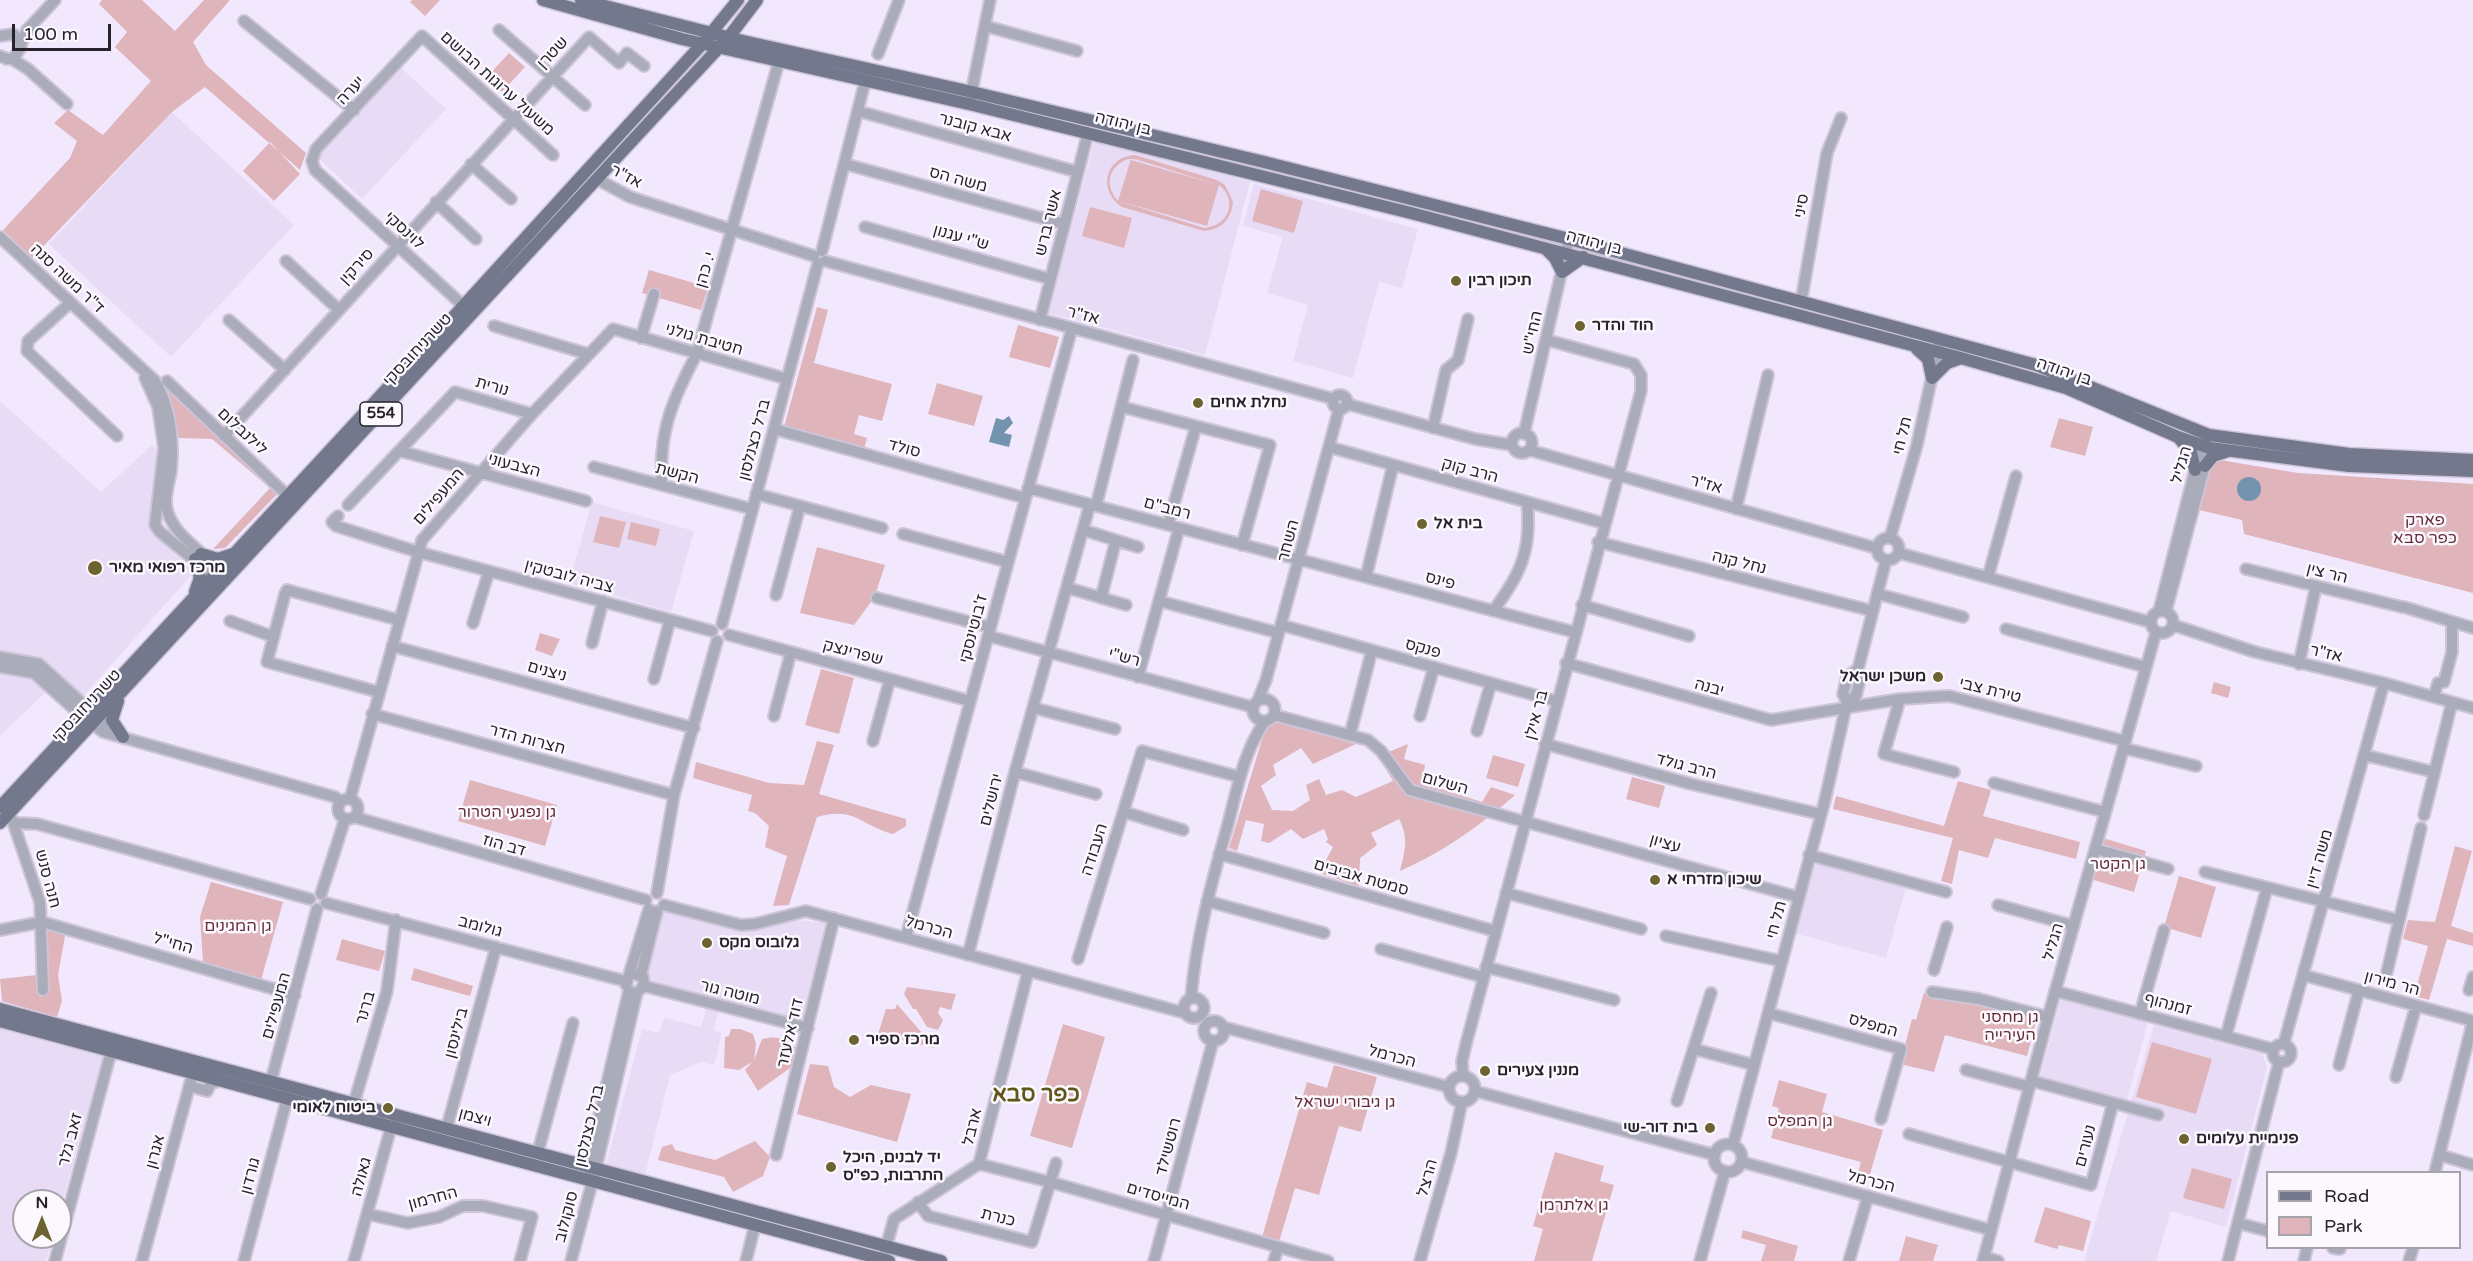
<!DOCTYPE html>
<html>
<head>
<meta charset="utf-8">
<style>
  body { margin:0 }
  #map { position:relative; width:2473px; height:1261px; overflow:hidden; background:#f2e8fe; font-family:"Varela Round",sans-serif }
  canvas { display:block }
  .legend { position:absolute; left:2266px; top:1171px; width:195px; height:78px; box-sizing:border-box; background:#fbf9fe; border:2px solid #a6a3aa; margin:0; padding:8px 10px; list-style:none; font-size:18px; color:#27222c }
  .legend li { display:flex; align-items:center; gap:12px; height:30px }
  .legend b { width:30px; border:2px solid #a6a3aa }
  .north { position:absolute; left:12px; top:1189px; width:60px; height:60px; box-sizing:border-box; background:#fbf9fe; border:2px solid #a6a3aa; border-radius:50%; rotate:0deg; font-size:16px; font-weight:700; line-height:24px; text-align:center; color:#27222c }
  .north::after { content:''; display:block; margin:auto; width:21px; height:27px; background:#6d6330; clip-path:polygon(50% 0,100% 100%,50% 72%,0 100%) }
  .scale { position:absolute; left:12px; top:24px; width:99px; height:27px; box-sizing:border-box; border:3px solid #27222c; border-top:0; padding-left:8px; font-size:18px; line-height:21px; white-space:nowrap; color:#27222c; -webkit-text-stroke:4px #fbf9fe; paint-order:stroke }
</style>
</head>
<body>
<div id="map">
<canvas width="2473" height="1261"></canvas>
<ul class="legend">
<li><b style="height:8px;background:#73788d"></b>Road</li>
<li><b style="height:16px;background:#dfb4bb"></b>Park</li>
</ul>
<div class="north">N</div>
<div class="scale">100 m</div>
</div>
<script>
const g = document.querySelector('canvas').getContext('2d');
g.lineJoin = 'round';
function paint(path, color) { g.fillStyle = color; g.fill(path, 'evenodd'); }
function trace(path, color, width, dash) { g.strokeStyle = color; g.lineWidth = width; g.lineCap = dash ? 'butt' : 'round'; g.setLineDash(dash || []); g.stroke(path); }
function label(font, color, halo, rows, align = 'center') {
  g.font = font + ' "Varela Round","Noto Sans Hebrew",sans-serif'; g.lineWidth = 5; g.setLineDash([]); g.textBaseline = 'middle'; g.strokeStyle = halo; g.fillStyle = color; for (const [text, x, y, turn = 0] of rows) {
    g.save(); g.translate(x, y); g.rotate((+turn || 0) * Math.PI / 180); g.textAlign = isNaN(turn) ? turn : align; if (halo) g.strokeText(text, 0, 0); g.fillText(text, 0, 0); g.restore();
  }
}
paint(new Path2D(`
  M400,67L446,109L362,199L317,157Z
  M172,112L294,225L171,357L49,244Z
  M1095,139L1250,182L1205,355L1049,313Z
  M1254,184L1418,229L1402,288L1379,282L1353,378L1293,361L1308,305L1267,293L1283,237L1243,226Z
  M0,401L101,492L152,445L161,452L160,537L194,572L71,710L48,690L0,736Z
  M592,502L694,531L671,612L569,583Z
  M1814,861L1906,887L1886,958L1794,933Z
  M669,909L737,926L787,919L827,923L802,1022L722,1001L713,1030L722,1033L714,1065L701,1062L670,1075L645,1175L606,1165L642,1029L659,1033L664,1018L701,1027L709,999L650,982L647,975L660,916Z
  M2061,998L2148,1021L2127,1100L2040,1077Z
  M2154,1025L2262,1054L2267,1067L2226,1227L2171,1211L2156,1261H2084Z
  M0,1028L103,1056L60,1210V1201H24V1237H53L46,1261H0Z`), '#e7dbf6');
paint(new Path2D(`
  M102,0H142L175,31L204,0H230L193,42L206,65L306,153L300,170L205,87L172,112L32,258L3,230L70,158L77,141L54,123L68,110L103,135L151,81L115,47L127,32L99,4Z
  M412,0H440L425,16L410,2Z
  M509,53L525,67L502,92L486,78Z
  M270,142L300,174L274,201L243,171Z
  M1135,155L1217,180L1225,185L1233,202C1231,220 1222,229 1204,231L1122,207C1097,190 1105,157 1135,155ZM1128,159H1131L1118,201C1104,185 1108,167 1128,159ZM1131,159H1135L1218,185L1131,160ZM1219,185C1239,201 1228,226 1204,228L1119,201L1207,226Z
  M1261,189L1303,201L1294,233L1252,221Z
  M1090,207L1132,218L1124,248L1082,236Z
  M649,270L708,287L701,310L642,293Z
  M817,307L828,310L814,363L892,384L882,421L859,415L854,434L867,438L864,449L784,427Z
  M1018,325L1059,337L1050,368L1009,357Z
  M937,383L983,396L974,426L928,414Z
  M169,390L282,489L225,548L213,549L270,488L212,439L179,438L168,394Z
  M2059,418L2093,427L2085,456L2050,447Z
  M2220,460L2298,473L2473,484V593L2244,534L2242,520L2195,509L2207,467Z
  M600,516L626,522L619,548L593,542Z
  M631,522L660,529L656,546L627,539Z
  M817,547L885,565L874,598L854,625L800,613Z
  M540,633L560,639L552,656L535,650Z
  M821,669L854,678L839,734L805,725Z
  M2214,682L2231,687L2228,698L2211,693Z
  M1268,720L1356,744L1313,764L1301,748L1273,765L1276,775L1261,786L1272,810L1293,811L1310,800L1306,785L1319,779L1326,795L1342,790L1356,797L1393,781L1378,756L1408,744L1404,759L1425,765L1422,783L1482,802L1491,787L1515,795C1481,825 1442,853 1400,871C1405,851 1409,838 1399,819L1371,833L1377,845L1360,858L1359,886L1319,873L1333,847L1326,842L1328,839L1324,829L1303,839L1291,829L1269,843L1261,841L1264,824L1246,820L1237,851L1229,848Z
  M817,741L834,745L819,794L906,819V826L893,834C860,825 855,806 817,817L789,905L773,906L787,856L765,847L769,826L755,813L748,811L752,795L693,778L696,762L769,783L804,785Z
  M1493,755L1525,764L1518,787L1486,778Z
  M1632,777L1665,786L1659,808L1626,799Z
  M470,780L557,805L545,846L458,821Z
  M1958,781L1991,790L1983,816L2080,842L2076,859L1995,838L1988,858L1959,850L1952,884L1941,881L1953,838L1833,809L1836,796L1944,826Z
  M2103,838L2146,851L2134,892L2090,879Z
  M2455,846L2472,851L2451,926L2473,933V946L2447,939L2429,1000L2414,996L2428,946L2403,939L2408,920L2435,922Z
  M2179,876L2216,887L2201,938L2164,927Z
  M211,882L283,902L261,980L203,962L200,917Z
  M48,926L60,931L65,936L58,975L62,1001L57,1017L2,1001L0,979L46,974Z
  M342,939L385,951L379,971L336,960Z
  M414,968L473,986L470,996L411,980Z
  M907,987L956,994L951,1010L940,1007L938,1013L943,1020L938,1030L927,1027L916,1009H913L904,994Z
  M1924,993L1966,1004L1979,999L2039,1010L2027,1056L1945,1035L1934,1072L1900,1064L1912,1019L1916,1020Z
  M897,1004L935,1048L878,1034L886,1009H895Z
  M1063,1024L1105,1037L1072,1148L1030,1136Z
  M731,1029H740L753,1034L756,1044L754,1060L762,1039C777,1036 786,1037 797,1049L790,1068L758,1091L745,1070L752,1062L739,1070L724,1068L725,1037L729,1036Z
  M2152,1042L2212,1059L2196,1114L2136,1097Z
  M810,1064L828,1066L834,1087L850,1097L871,1085L911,1094L897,1142L797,1114Z
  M1334,1065L1377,1077L1361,1132L1339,1126L1319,1195L1295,1188L1279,1242L1262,1237L1307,1082L1327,1088Z
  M1779,1080L1827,1094L1822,1112L1883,1130L1867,1184L1856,1181L1861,1162L1771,1138L1779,1108L1772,1106Z
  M755,1141L770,1157L763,1176L733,1192L724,1177L658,1160L662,1147L672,1144L675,1150L715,1160Z
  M1555,1152L1604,1166L1600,1181L1614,1185L1592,1261H1534L1543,1229L1533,1226Z
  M2192,1168L2232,1179L2224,1209L2183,1198Z
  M2045,1207L2091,1221L2083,1251L2059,1245L2057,1249L2034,1242Z
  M1743,1230L1798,1246L1794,1261H1761L1766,1245L1741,1238Z
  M1906,1236L1938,1245L1933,1261H1899Z`), '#dfb4bb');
paint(new Path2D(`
  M1009,416L1013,423L1004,433L1012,435L1009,447L989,442L996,418L1003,420Z
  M2237 489a12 12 0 1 1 24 0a12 12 0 1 1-24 0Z`), '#7393af');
const minor = new Path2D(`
  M244,21L354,110
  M985,26L1077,51
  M499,30L585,105
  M0,36L13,34L19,39L21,47L14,58L7,59L0,56
  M21,44L27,30L55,0
  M878,54L899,0
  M12,59L28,69L67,104
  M970,100L990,0
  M865,113L1078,172
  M471,164L511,199
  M845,164L1064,224
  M597,179L630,197L814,256
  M436,202L476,239
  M865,227L1050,279
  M0,237L155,381C171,407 174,442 171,471C169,484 163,500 168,513C177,540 208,552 221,577
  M822,251L867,74
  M286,261L339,310
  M825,261L1334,399
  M1801,302L1827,153L1841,118
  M70,303L28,341L27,351L117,436
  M468,310L315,170L312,161L316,149L422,36L553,155
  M229,320L285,370
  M1040,320L1088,133
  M494,326L588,354
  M641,338L654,294
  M145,378L158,407L164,448L155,525L160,532L219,580
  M167,381L293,501
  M1333 402a7 7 0 1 1 14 0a7 7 0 1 1-14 0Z
  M1347,404L1475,439L1512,445
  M1122,407L1270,445L1242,545
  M1433,428L1446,370L1458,360L1468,319
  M774,429L1025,498
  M1512 443a10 10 0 1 1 20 0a10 10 0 1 1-20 0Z
  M1524,434L1569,239
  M224,436L589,37L619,63L627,53L644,66
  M1329,447L1603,523
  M1529,450L1876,548
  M400,451L586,501
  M594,467L752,509
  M662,485C658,432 673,399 697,353L779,61
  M1028,488L1574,632
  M756,494L882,528
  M348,505L455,392L532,414
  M1096,506L1133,360
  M1736,509L1768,375
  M338,516L332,522L336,526L418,552L712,631
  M1168,525L1196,426
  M1083,530L1138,547
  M903,534L1008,562
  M1877 549a11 11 0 1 1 22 0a11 11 0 1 1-22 0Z
  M1890,538L1917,445L1940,339
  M1598,542L1873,611
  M1899,553L2150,622
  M2246,569L2402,607
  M1366,577L1393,465
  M1988,577L2016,476
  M1068,588L1126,605
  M1878,594L1963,617
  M776,595L800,506
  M877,598L990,627
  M1101,598L1116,540
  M1159,601L1279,633
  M1582,605L1689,636
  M2404,607L2473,628
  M2151 622a11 11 0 1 1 22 0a11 11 0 1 1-22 0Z
  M1493,611C1521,574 1532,549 1527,502
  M2159,611L2195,470L2205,440
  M2166,611L2207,458
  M230,621L274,637
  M473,623L489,571
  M722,624L818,263
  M1281,625L1556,701
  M2173,625L2255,652L2384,683L2473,708
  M2006,629L2146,667
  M729,635L970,701
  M988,636L1249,706L1252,709
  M592,643L603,601
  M392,646L694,728
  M0,657L39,664L115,733
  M1566,663L1771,720L1900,699L1949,696L2125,741
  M2299,664L2316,586
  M0,667L34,673L83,717L103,732L335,797L340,801
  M1138,677L1179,528
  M654,679L670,620
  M379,692L267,662L285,594L287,590L399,620
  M2434,697L2438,683L2444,682L2452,652V622
  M1253 710a11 11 0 1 1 22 0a11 11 0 1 1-22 0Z
  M1900,699L1884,754L1954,772
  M1258,700L1266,680L1339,409
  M1847,702L1843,694L1847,677L1858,669
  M1034,708L1115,729
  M372,714L674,795
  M1274,715L1368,740L1381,751L1410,790L1798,897
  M774,716L791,652
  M1420,716L1434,667
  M1477,731L1491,683
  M1350,735L1372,650
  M873,741L890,679
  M1545,744L1691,784L1820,814
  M2123,748L2196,766
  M2364,755L2434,772
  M1015,772L1096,794
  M1994,783L2105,812
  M338 809a10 10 0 1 1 20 0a10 10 0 1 1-20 0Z
  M350,799L422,540L532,414L613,329L787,379
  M1124,812L1183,830
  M2424,815L2452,702
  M354,817L646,900
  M12,819L40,902L43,990
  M16,823L37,824L310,899
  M2095,849L2168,869
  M1219,854L1495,931
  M1809,855L1946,892
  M2205,872L2399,920
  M657,893L674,795L717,641
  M1506,893L1641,929
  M321,894L345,819
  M1207,901L1324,933
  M326,903L625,981
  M664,905L741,925L755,924L806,911L1185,1013
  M1998,905L2074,926
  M0,930L42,922L295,995
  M1666,936L1781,961
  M906,937L1072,328
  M1381,949L1483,977
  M968,955L1015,772L1090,504
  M1078,959L1142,751L1240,777
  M1486,967L1614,1000
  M1934,970L1947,927
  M2387,972L2421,828
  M632,973L643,977L644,983L641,989
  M641,975L657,911
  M2303,975L2473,1021
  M626,985L649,909
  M644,986L808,1028
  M2469,990L2473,977
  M2055,991L2273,1049
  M1932,992L1979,999L2048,1017
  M1191,998C1196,938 1212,881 1228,824C1237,789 1244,751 1265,721
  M1184 1008a10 10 0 1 1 20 0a10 10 0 1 1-20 0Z
  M1768,1013L1901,1049L1881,1119
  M2140,1014L2164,930
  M1204 1031a10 10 0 1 1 20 0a10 10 0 1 1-20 0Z
  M1223,1027L1449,1087
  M2226,1036L2267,888
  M2284,1043L2384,683
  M2273 1053a9 9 0 1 1 18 0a9 9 0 1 1-18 0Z
  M1694,1049L1754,1065
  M2339,1065L2359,990
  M1966,1070L2030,1087
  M1463,1076L1462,1061L1466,1044L1641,391V375L1634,364L1547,340
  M1449 1089a13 13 0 1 1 26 0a13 13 0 1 1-26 0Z
  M2396,1077L2416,1006
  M2032,1081L2158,1115
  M189,1086L207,1091L211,1083L220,1081
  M265,1087L271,1081L317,909
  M1475,1091L1715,1155
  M1677,1101L1711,993
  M354,1103L387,991L396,920
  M447,1127L496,947
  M1909,1134L2091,1185L2113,1103
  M1714 1158a14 14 0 1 1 28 0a14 14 0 1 1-28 0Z
  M1733,1145L1825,800L1847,702L1856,696L1860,679L1858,669L1886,560
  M538,1152L573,1023
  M776,1155L834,918
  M2440,1155L2473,1165
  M1742,1162L1991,1230
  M979,1164L1050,1182L1328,1261
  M2435,1172L2473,1021
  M590,1174V1155L629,990
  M918,1202L928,1216L1032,1242L1056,1163
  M367,1214L408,1223L439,1217L463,1206H483L532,1217L520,1261
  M2238,1223L2268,1231
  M2333,1248L2340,1249
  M1984,1257L1998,1261
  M55,1261L109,1059L117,1047
  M142,1261L191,1080L198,1070
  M244,1261L287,1099
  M354,1261L391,1127L397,1121
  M571,1261L596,1168L637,992
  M746,1261L755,1225
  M882,1261L894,1219L979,1164L1028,972
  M1154,1261L1213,1041
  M1274,1261L1278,1247
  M1420,1261L1451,1153L1462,1102
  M1700,1261L1725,1171
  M1849,1261L1868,1196
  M1983,1261L2048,1017L2156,632
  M2228,1261L2279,1062
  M2304,1261L2307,1248
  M2409,1261L2413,1248`);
const major = new Path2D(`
  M543,0L682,39L969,104L1411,213L1961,358L2066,388L2178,437L2210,448L2349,466L2473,471
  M581,0L743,41L972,92L1264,162L1569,239L2036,365L2209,435L2349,454L2473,460
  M1546,249L1555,258L1562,272L1583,257
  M1917,349L1928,359L1932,378
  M1932,378L1947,363L1961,358
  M2179,438L2191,452L2195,470
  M2205,466L2213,456L2228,451
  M201,554L218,559L233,554
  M195,592L200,578L195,559
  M118,701L112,720L123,737
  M0,807L455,315L703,43L738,0
  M0,823L657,114L728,38L757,0
  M0,1009L941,1261
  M0,1021L889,1261`);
trace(minor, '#cdc4d8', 14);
trace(major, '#cdc4d8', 15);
trace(minor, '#aaadb9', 10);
trace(major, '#73788d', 12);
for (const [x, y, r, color] of [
  [1456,281,6,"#6d6330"],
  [1580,326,6,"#6d6330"],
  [1198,403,6,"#6d6330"],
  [1422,524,6,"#6d6330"],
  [95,568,8,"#6d6330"],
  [1938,677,6,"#6d6330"],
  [1655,880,6,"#6d6330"],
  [707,943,6,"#6d6330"],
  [854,1040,6,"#6d6330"],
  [1485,1071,6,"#6d6330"],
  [388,1108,6,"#6d6330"],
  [1710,1128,6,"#6d6330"],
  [2184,1139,6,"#6d6330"],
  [831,1167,6,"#6d6330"]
]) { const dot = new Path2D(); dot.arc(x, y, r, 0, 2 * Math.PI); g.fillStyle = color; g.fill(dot); trace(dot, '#fbf9fe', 2); }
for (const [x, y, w] of [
  [381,414,42]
]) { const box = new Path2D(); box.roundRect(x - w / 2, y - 12, w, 24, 4.5); g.fillStyle = '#fbf9fe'; g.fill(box); trace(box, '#27222c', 1.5); }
label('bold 15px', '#27222c', null, [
  ["554",381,414]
]);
label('16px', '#27222c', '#fbf9fe', [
  ["שטרן",553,53,-47],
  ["משעול ערוגות הבושם",497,84,42],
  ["יערה",351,91,-47],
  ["בן יהודה",1123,124,14],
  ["אבא קובנר",975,128,15],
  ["אז\"ר",626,177,27],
  ["משה הס",958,180,15],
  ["סיני",1802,206,-80],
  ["אשר ברש",1049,223,-76],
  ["לוינסקי",404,231,43],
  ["ש\"י עגנון",961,238,16],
  ["בן יהודה",1594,243,15],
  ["סירקין",357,267,-48],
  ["י. כהן",706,270,-74],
  ["ד\"ר משה סנה",67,279,43],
  ["אז\"ר",1083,316,15],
  ["החי\"ש",1533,333,-77],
  ["חטיבת גולני",704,340,16],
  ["טשרניחובסקי",418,350,-47],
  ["בן יהודה",2064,372,19],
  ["נורית",492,387,16],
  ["לילנבלום",242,432,43],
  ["תל חי",1903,436,-76],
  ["ברל כצנלסון",755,440,-75],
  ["סולד",904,449,15],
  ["הגליל",2182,465,-74],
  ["הצבעוני",514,466,15],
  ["הרב קוק",1470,471,15],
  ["הקשת",677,474,15],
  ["אז\"ר",1706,485,15],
  ["המעפילים",439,497,-49],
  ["רמב\"ם",1167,509,15],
  ["השחר",1289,541,-75],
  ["נחל קנה",1739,563,14],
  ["הר צין",2327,574,14],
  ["צביה לובטקין",569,577,15],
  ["פינס",1440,581,15],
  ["ז'בוטינסקי",974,629,-75],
  ["פנקס",1423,649,15],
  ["שפרינצק",853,653,15],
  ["אז\"ר",2326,654,13],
  ["רש\"י",1124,658,15],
  ["ניצנים",547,672,15],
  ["יבנה",1709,688,15],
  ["טירת צבי",1990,691,14],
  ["טשרניחובסקי",87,706,-47],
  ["בר אילן",1537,715,-75],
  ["חצרות הדר",527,740,15],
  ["הרב גולד",1686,767,15],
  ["השלום",1445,784,15],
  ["ירושלים",992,800,-76],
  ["עציון",1665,844,16],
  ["דב הוז",504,846,16],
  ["העבודה",1095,850,-72],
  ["משה דיין",2320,859,-74],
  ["סמטת אביבים",1361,878,16],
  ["חנה סנש",47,879,75],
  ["תל חי",1777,920,-75],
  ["גולומב",480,927,15],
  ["הכרמל",929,928,16],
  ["הגליל",2054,942,-74],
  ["החי\"ל",173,944,16],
  ["הר מירון",2392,984,15],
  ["מוטה גור",730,993,14],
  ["זמנהוף",2168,1005,15],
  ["המעפילים",277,1006,-74],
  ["ברנר",366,1008,-74],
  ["המפלס",1873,1026,16],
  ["בילינסון",457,1033,-75],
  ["דוד אלעזר",791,1033,-77],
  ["הכרמל",1392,1057,15],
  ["ויצמן",475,1118,15],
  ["ברל כצנלסון",590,1126,-77],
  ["ארבל",973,1127,-76],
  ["זאב גלר",71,1140,-75],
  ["נעורים",2086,1146,-75],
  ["רוטשילד",1169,1147,-75],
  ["אגרון",156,1152,-75],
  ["גורדון",251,1176,-75],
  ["גאולה",362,1177,-75],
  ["הרצל",1428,1178,-74],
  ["הכרמל",1871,1182,15],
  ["המייסדים",1158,1197,16],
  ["החרמון",433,1199,-15],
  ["סוקולוב",567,1217,-75],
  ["כנרת",998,1218,14]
]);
label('bold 16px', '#27222c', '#fbf9fe', [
  ["תיכון רבין",1468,281],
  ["הוד והדר",1592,326],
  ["נחלת אחים",1210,403],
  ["בית אל",1434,524],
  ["מרכז רפואי מאיר",109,568],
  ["משכן ישראל",1926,677,"right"],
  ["שיכון מזרחי א",1667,880],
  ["גלובוס מקס",719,943],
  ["מרכז ספיר",866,1040],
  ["מננין צעירים",1497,1071],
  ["ביטוח לאומי",376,1108,"right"],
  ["בית דור-שי",1698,1128,"right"],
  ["פנימיית עלומים",2196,1139],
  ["יד לבנים, היכל",843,1158],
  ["התרבות, כפ\"ס",843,1176]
], 'left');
label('16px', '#662c39', '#fbf9fe', [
  ["פארק",2425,521],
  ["כפר סבא",2425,539],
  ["גן נפגעי הטרור",507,813],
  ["גן הקטר",2118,865],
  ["גן המגינים",238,927],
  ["גן מחסני",2010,1018],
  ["העירייה",2010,1036],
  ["גן גיבורי ישראל",1345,1103],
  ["גן המפלס",1800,1122],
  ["גן אלתרמן",1574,1206]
]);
label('bold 22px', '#605619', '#fbf9fe', [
  ["כפר סבא",1036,1095]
]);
</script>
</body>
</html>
